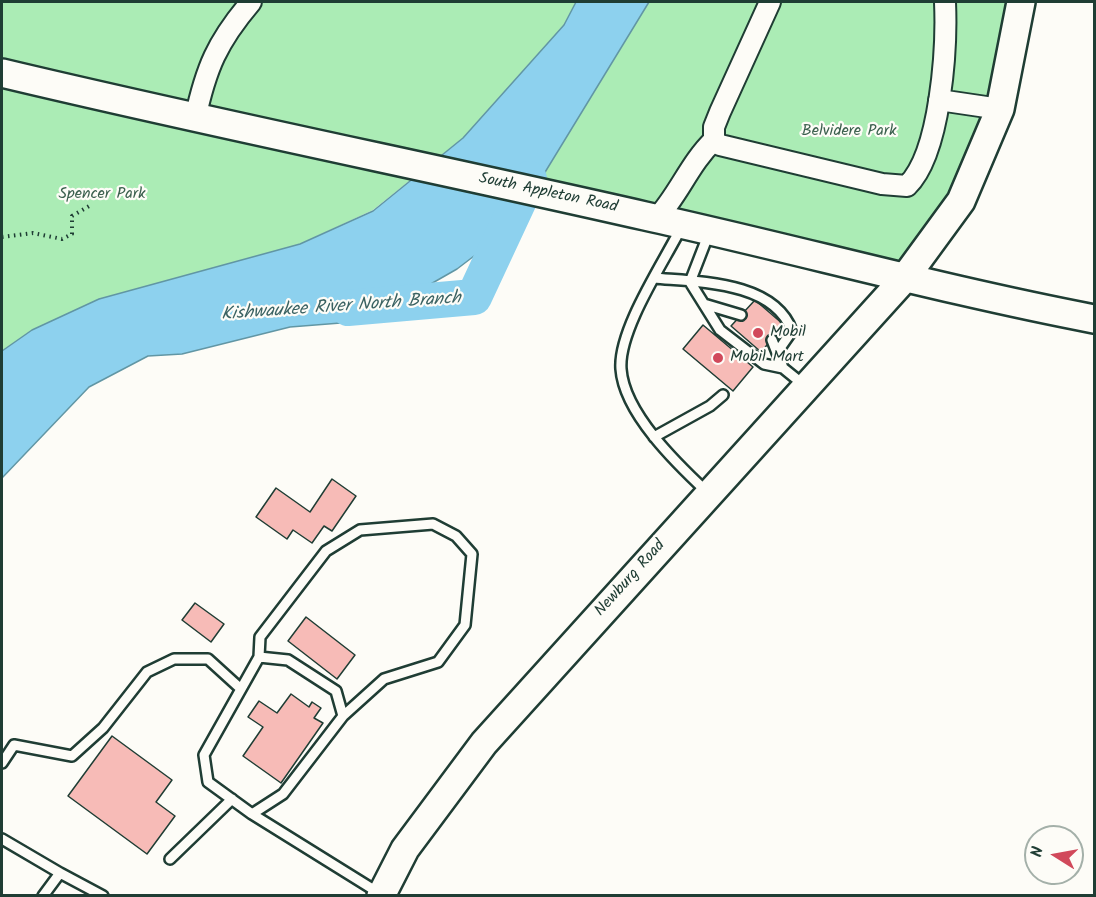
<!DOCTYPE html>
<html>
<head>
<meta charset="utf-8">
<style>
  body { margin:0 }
  #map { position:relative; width:1096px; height:897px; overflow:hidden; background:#fdfcf7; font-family:Kalam,sans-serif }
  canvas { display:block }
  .frame { position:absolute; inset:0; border:3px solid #1f3d34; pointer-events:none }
  .north { position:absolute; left:1024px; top:825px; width:60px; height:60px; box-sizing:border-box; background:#fdfcf7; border:2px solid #a4b0a9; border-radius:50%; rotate:281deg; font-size:16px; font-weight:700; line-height:24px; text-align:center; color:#1f3d34 }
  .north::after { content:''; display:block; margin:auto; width:21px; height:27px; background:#d1495b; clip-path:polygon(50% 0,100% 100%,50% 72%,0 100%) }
</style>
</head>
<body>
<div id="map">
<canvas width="1096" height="897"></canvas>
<div class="frame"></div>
<div class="north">N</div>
</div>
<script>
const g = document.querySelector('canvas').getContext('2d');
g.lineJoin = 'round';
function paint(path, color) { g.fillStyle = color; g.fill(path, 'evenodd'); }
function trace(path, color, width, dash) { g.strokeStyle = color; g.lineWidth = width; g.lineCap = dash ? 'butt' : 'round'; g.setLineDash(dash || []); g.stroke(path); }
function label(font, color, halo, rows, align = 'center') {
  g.font = font + ' Kalam,sans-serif'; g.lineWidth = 4.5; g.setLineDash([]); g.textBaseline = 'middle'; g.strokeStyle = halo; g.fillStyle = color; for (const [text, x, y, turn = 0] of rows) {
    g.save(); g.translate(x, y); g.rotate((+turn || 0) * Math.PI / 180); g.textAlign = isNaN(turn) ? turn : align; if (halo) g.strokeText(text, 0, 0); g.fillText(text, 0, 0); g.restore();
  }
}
paint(new Path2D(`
  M2,2H576L564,25L463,138L373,210L300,244L99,299L32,330L2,351Z
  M649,2H1020L1000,109L904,279L536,187Z`), '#abecb5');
const water = new Path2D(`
  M576,2H649L536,187L499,237L457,269L366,321L290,327L182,354L148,356L89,387L2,478V351L32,330L99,299L300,244L373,211L463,138L564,25Z`);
paint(water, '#8dd1ee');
trace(water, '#6196a4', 1.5);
trace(new Path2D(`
  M348,308L474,297L529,179`), '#8dd1ee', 36);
const building = new Path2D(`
  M755,300L784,325L761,352L731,326Z
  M703,325L753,367L733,391L683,349Z
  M332,479L356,496L332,531L324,526L312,543L293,530L287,539L256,517L276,488L310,512Z
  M195,603L224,624L211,642L182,620Z
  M306,617L355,655L337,679L288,641Z
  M291,694L309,707L312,702L321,708L314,718L323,723L281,783L243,756L263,727L248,717L259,701L277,713Z
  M112,736L172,780L156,802L175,816L147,854L68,796Z`);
paint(building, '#f7bbb7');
trace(building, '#1f3d34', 1.5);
const lane = new Path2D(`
  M682,226C664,262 618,330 621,369C624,413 677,464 707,492
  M709,233L690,282L720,330L764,364L783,368L804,385
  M654,278C698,282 774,281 792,331L778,351
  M704,304L741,315
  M772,340L783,368
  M654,437L710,406L723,395
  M259,657L260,637L326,551L360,530L433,524L456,536L472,554L465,625L438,662L384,679L343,716
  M2,763L14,745L72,756L103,728L147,672L174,659H208L241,689
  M252,814L283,794L343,716L336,691L288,660L259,657L204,755L208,782L252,814L379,893
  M2,839L60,873
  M170,859L232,799
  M43,896L60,873L103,896`);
const street = new Path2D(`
  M939,100L1000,109
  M195,119C206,68 217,42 251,2
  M714,140L720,145L882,184L907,186C941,153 947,47 945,2
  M657,218C679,194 690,163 714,140V127L720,112L770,2`);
const secondary = new Path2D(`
  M2,73C215,124 430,167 645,216C795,249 943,290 1094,319
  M381,896L405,849L484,743L904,279L961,201L1000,109L1021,2`);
trace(lane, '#1f3d34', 14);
trace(street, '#1f3d34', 24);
trace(secondary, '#1f3d34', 32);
trace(new Path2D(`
  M2,237L33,233L62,239L72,234V216L91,205`), '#1f3d34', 4, [1.5, 4.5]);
trace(lane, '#fdfcf7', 9);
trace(street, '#fdfcf7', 20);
trace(secondary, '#fdfcf7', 27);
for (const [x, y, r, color] of [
  [758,333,6,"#d1495b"],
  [718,358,6,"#d1495b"]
]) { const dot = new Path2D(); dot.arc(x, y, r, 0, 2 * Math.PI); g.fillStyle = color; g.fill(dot); trace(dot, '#fdfcf7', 2); }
label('16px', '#3b604e', '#fdfcf7', [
  ["Belvidere Park",849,132],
  ["Spencer Park",102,195]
]);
label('16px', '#1f3d34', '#fdfcf7', [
  ["South Appleton Road",548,194,12],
  ["Newburg Road",631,579,-48]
]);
label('16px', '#1f3d34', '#fdfcf7', [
  ["Mobil",770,333],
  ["Mobil Mart",730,358]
], 'left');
label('italic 18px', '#3a6262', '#fdfcf7', [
  ["Kishwaukee River North Branch",341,308,-4]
]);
</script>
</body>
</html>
